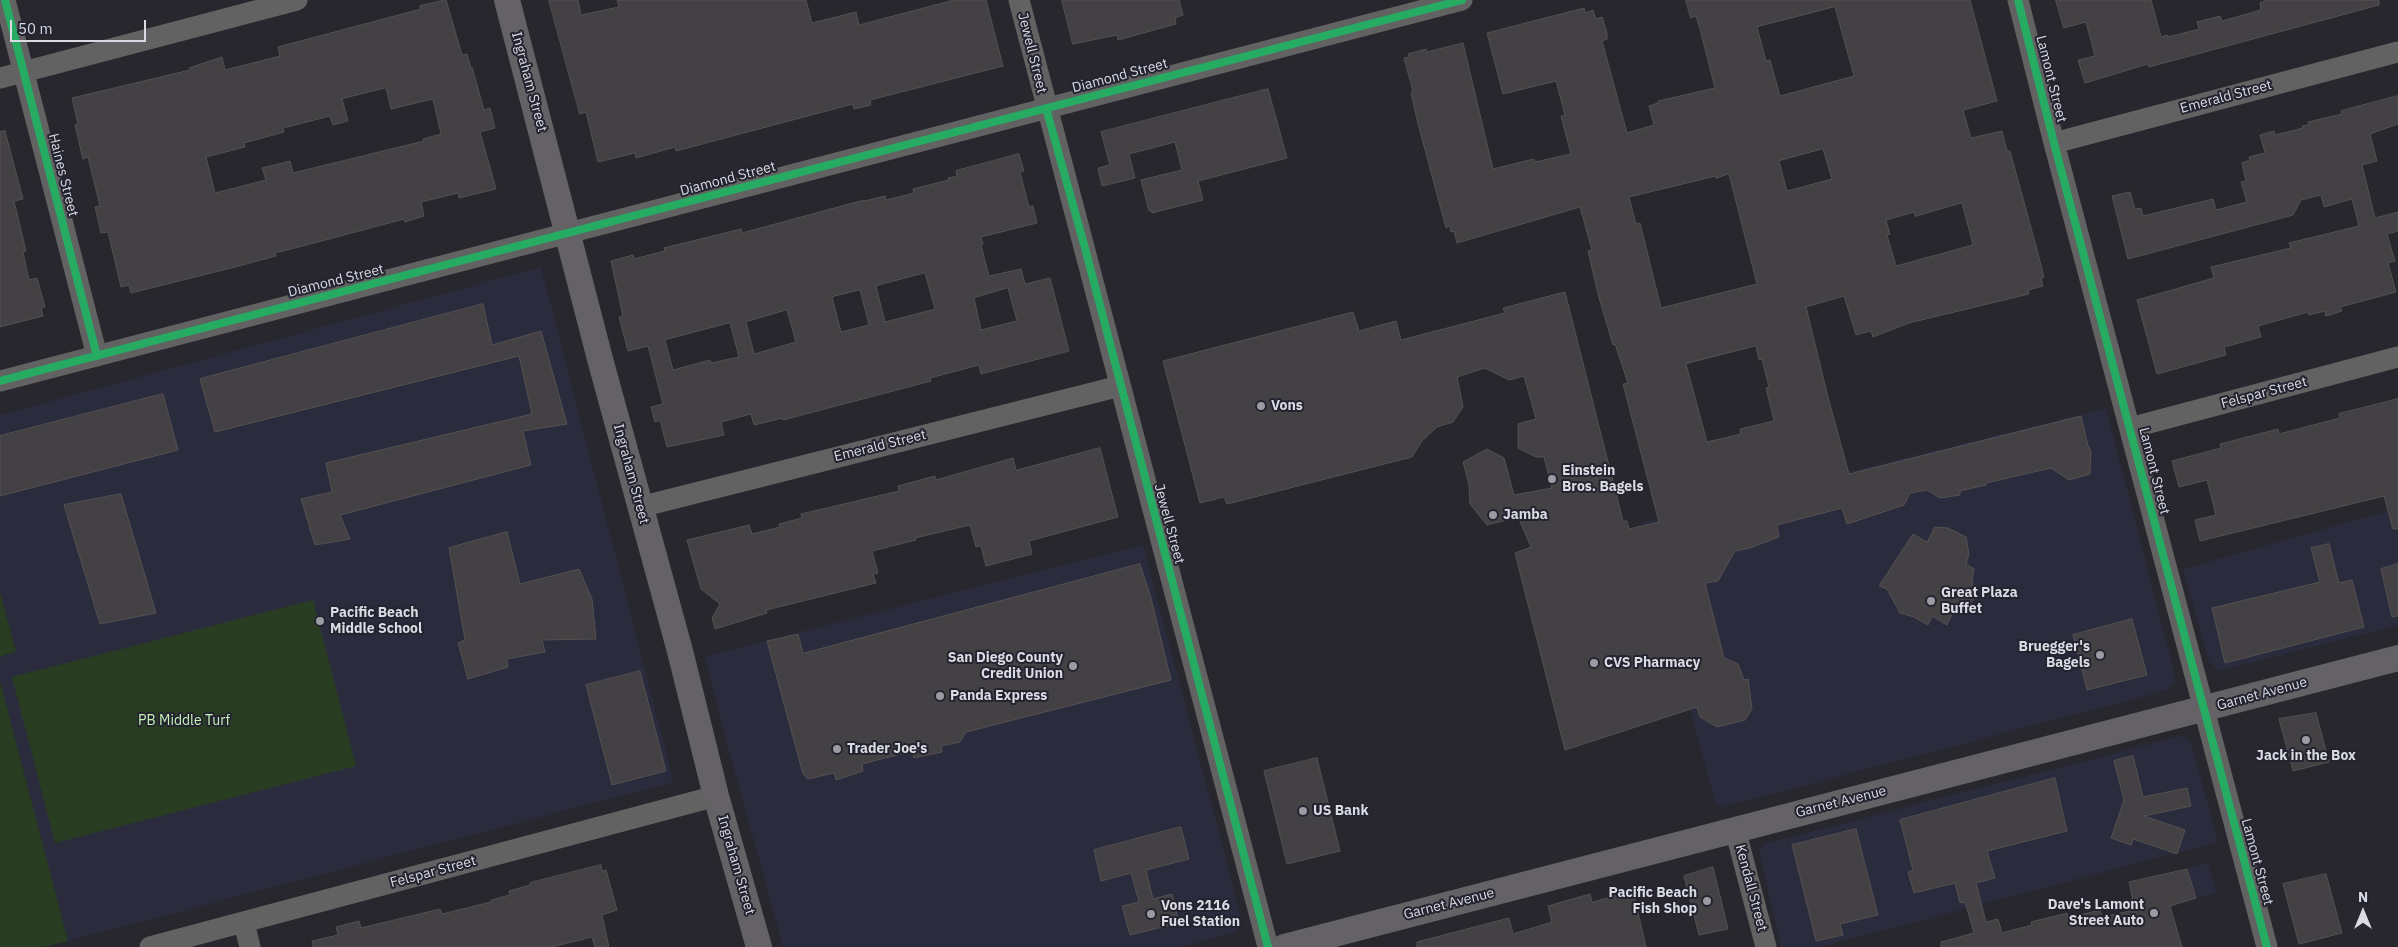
<!DOCTYPE html>
<html>
<head>
<meta charset="utf-8">
<style>
  body { margin:0 }
  #map { position:relative; width:2398px; height:947px; overflow:hidden; background:#27272d; font-family:"IBM Plex Sans",sans-serif }
  canvas { display:block }
  .north { position:absolute; left:2338px; top:887px; width:50px; height:50px; -webkit-text-stroke:4px #242430; paint-order:stroke; rotate:0deg; font-size:14px; font-weight:700; line-height:20px; text-align:center; color:#dadbe3 }
  .north::after { content:''; display:block; margin:auto; width:18px; height:22px; background:#dadbe3; clip-path:polygon(50% 0,100% 100%,50% 72%,0 100%) }
  .scale { position:absolute; left:10px; top:20px; width:136px; height:22px; box-sizing:border-box; border:2px solid #dadbe3; border-top:0; padding-left:6px; font-size:15px; line-height:18px; white-space:nowrap; color:#dadbe3; -webkit-text-stroke:4px #242430; paint-order:stroke }
</style>
</head>
<body>
<div id="map">
<canvas width="2398" height="947"></canvas>
<div class="north">N</div>
<div class="scale">50 m</div>
</div>
<script>
const g = document.querySelector('canvas').getContext('2d');
g.lineJoin = 'round';
function paint(path, color) { g.fillStyle = color; g.fill(path, 'evenodd'); }
function trace(path, color, width, dash) { g.strokeStyle = color; g.lineWidth = width; g.lineCap = dash ? 'butt' : 'round'; g.setLineDash(dash || []); g.stroke(path); }
function label(font, color, halo, rows, align = 'center') {
  g.font = font + ' "IBM Plex Sans",sans-serif'; g.lineWidth = 4; g.setLineDash([]); g.textBaseline = 'middle'; g.strokeStyle = halo; g.fillStyle = color; for (const [text, x, y, turn = 0] of rows) {
    g.save(); g.translate(x, y); g.rotate((+turn || 0) * Math.PI / 180); g.textAlign = isNaN(turn) ? turn : align; if (halo) g.strokeText(text, 0, 0); g.fillText(text, 0, 0); g.restore();
  }
}
paint(new Path2D(`
  M541,267L674,782L68,941L0,681V657L16,651L0,592V415Z
  M2106,408L2174,671L2175,682L2172,686L2168,690L1738,803L1720,806L1715,803L1641,523Z
  M2398,508V625L2220,671L2209,662L2183,569Z
  M1143,545L1229,870L1240,916L1238,929L1234,933L1181,947H783L728,747L705,656Z
  M2181,736L2187,737L2192,746L2218,842L1820,947H1781L1760,856L1759,849L1767,843Z
  M2208,863L2216,893L2196,898L2187,869Z`), '#2a2b3c');
paint(new Path2D(`
  M0,592L16,651L0,657Z
  M313,600L356,766L55,843L12,677Z
  M0,681L68,941L43,947H0Z`), '#293d22');
const building = new Path2D(`
  M446,0L462,55L467,54L471,68L472,67L484,110L490,108L495,128L480,132L496,189L459,198L458,193L421,202L424,216L405,222L404,219L314,243L275,253L276,256L235,267L131,293L129,285L121,287L108,232L101,233L95,207L100,206L88,157L83,159L75,125L78,124L72,98L190,70L189,68L222,57L225,70L280,56L278,47L421,9L420,6ZM386,88L391,109L433,99L441,134L423,139L424,141L293,173L290,161L262,168L266,180L215,193L206,157L245,147L244,143L284,132L283,128L330,116L333,125L348,121L342,99Z
  M549,0H578L581,15L619,7L617,0H806L812,23L856,12L859,25L954,0H986L1003,66L870,100L871,105L854,109L853,104L676,151L675,147L636,158L635,153L598,162L586,112L580,114Z
  M1062,0H1179L1183,15L1175,18L1176,24L1118,40L1117,35L1073,44Z
  M1686,0H1970L1997,101L1963,110L1971,138L2002,131L2007,151H2010L2036,246L2044,277L2041,278L2043,286L2028,290L2029,294L1909,323L1873,337L1871,331L1856,335L1844,296L1806,307L1828,397L1849,474L2081,416L2088,446L2091,451L2090,474L2069,480L2051,468L1986,483V485L1960,491V495L1940,498L1927,490L1910,493L1904,505L1847,524L1842,508L1777,525L1779,537L1750,548L1735,551L1718,581L1705,583L1724,658L1738,664L1744,680L1748,679L1752,709L1745,720L1717,727L1700,717L1697,707L1565,750L1515,553L1531,547L1518,517L1487,525L1470,504L1469,485L1463,462L1487,449L1504,458L1514,495L1552,488L1544,457H1536L1518,448V424L1536,419L1524,376L1509,380L1485,368L1457,377L1463,407L1453,422L1437,427L1422,441L1412,457L1227,504L1224,497L1200,503L1163,361L1353,312L1359,331L1396,321L1401,340L1505,313L1503,308L1565,292L1623,521H1627L1629,529L1659,522L1623,384L1628,383L1615,344L1613,345L1599,298L1588,251L1592,250L1580,207L1457,243L1454,231L1451,232L1450,226L1446,228L1417,120L1411,92L1413,91L1404,58L1409,57L1408,54L1426,49L1427,52L1463,43L1493,169L1534,159L1535,162L1571,154L1561,116L1565,115L1556,81L1503,94L1487,33L1584,8L1585,13L1593,10L1596,19L1602,17L1607,33V39L1602,41L1627,133L1654,125L1649,106L1658,103V101L1715,88L1700,29L1696,16L1691,18ZM1835,7L1854,76L1780,96L1770,60L1766,61L1757,27ZM1823,149L1832,179L1787,191L1779,161ZM1729,174L1757,284L1661,308L1640,223L1636,224L1629,197L1716,176V178ZM1962,203L1973,245L1896,266L1887,235L1890,234L1886,220L1914,212L1915,216ZM1756,346L1759,360L1762,359L1769,387L1766,388L1774,421L1740,429L1741,434L1707,442L1686,364Z
  M2056,0H2151L2161,37L2167,35L2168,37L2199,29L2197,22L2220,16L2222,21L2261,10L2260,3L2267,0H2379V5L2149,67L2148,64L2085,83L2078,60L2095,56L2086,22L2064,28Z
  M1268,89L1287,158L1198,181L1203,200L1152,213L1151,210L1149,211L1141,180L1182,170L1175,142L1129,154L1135,178L1102,186L1098,168L1110,165L1101,132Z
  M2398,96V124L2370,134L2377,161L2362,165L2375,218L2398,212V231L2387,234L2395,261L2388,263L2396,292L2340,307L2342,311L2326,316L2325,311L2309,315L2308,312L2258,326L2261,337L2224,347L2226,355L2157,374L2137,300L2214,278L2211,267L2291,248L2289,243L2359,226L2352,199L2324,207L2321,195L2301,200L2293,215L2128,259L2112,196L2130,192L2135,209L2141,208L2143,216L2213,199L2216,210L2247,202L2241,182L2246,181L2242,163L2250,160L2249,157L2265,153L2260,135L2274,131L2275,135L2303,128L2302,126L2308,125V122L2342,114L2341,111Z
  M5,131L23,199L14,201L26,251L23,252L29,280L37,278L45,307L41,308L43,316L0,327V132Z
  M1019,154L1024,171L1020,172L1029,207L1033,206L1037,223L981,237L983,244L981,245L989,276L1021,269L1025,284L1050,278L1069,351L981,374L979,365L930,378L931,381L783,420V418L754,425L751,414L721,422L724,435L667,447L660,420L655,422L651,407L663,404L648,346L628,351L619,317L623,316L611,261L633,255L634,259L665,251L664,248L680,244L741,229L742,233L864,200L865,201L885,196L886,200L914,193L913,189L949,180L948,178L957,176L956,171ZM925,273L935,309L885,322L876,286ZM1008,288L1017,321L981,330L974,298ZM860,290L869,325L841,332L832,297ZM787,310L796,342L754,354L746,322ZM730,323L739,357L711,363L710,360L673,370L665,340Z
  M483,304L492,345L541,331L567,424L523,431L531,465L340,515L350,539L315,545L301,499L332,492L326,463L532,414L519,356L215,432L200,379Z
  M163,394L178,450L0,496V436Z
  M2398,399V529H2393L2384,496L2200,541L2195,520L2216,515L2207,480L2179,487L2172,461L2221,448L2220,444L2278,429L2279,434L2336,419L2340,418L2339,414Z
  M1100,448L1118,517L1029,541L1032,554L986,566L981,546L976,547L970,525L915,538L916,540L872,551L878,573L873,574L876,583L766,610L767,613L715,629L712,618L720,604L701,589L687,540L749,525L752,534L780,527L779,524L802,518L801,514L899,491L898,486L935,476L936,480L1013,458L1016,470Z
  M121,494L156,613L100,624L64,505Z
  M1935,527L1948,528L1966,537L1969,554L1966,564L1974,569L1972,580L1975,597L1966,610H1954L1947,625L1932,616L1928,625L1914,617L1900,613L1887,589L1879,586L1913,534L1927,542Z
  M507,532L520,584L579,569L592,599L596,639L542,640L545,652L507,659L508,667L468,679L458,643L465,640L449,548Z
  M2329,544L2339,583L2352,580L2364,627L2225,663L2212,608L2320,582L2311,548Z
  M1140,564L1151,598L1171,680L966,732L960,742L941,746L942,752L914,758L912,751L862,764L863,771L836,780L834,773L808,779L803,774L767,641L798,634L803,653Z
  M2398,564V616L2392,617L2381,569Z
  M2132,619L2147,675L2087,690L2073,635Z
  M640,671L666,771L612,785L586,685Z
  M2316,713L2329,762L2293,771L2279,719Z
  M2133,756L2143,797L2187,788L2191,806L2144,816L2185,830L2177,854L2133,839L2131,845L2111,838L2124,800L2114,761Z
  M1317,758L1340,851L1287,864L1264,771Z
  M2055,778L2067,831L1987,851L1995,878L1976,883L1986,922L1998,919L2002,933L2032,925L2031,922L2067,913L2068,918L2100,910L2102,917L2135,910L2129,882L2187,869L2196,898L2170,906L2182,947H1941V942L1974,933L1965,902L1960,903L1955,883L1914,893L1908,872L1913,870L1900,820Z
  M1181,827L1189,859L1146,870L1153,899L1172,894L1179,923L1130,935L1122,906L1139,902L1131,873L1101,881L1094,850Z
  M1856,829L1878,915L1840,924L1843,935L1816,941L1792,845Z
  M601,865L602,871L606,870L617,910L602,915L609,947H595L592,937L552,947H313L312,941L338,935L336,927L359,921L361,928L440,909L442,914L491,902V900L510,895L509,891L530,885V883Z
  M1713,867L1728,929L1699,935L1684,876Z
  M2326,874L2342,933L2299,944L2283,884Z
  M1633,891L1646,947H1417V942L1509,918L1513,934L1552,922L1548,906L1590,894L1592,902Z`);
paint(building, '#444144');
trace(building, '#545153', 1);
trace(new Path2D(`
  M5,0L97,356
  M1019,0L1268,947
  M2018,0L2054,143L2267,947
  M0,78L297,0
  M2054,143L2398,52
  M0,381L1462,0
  M2130,428L2398,357
  M640,507L1120,386
  M1735,829L1766,947
  M244,923L250,947
  M150,947L716,796`), '#636263', 21);
trace(new Path2D(`
  M507,0L600,359L680,651L716,796L759,947
  M1284,947L2398,658`), '#646265', 26);
trace(new Path2D(`
  M5,0L97,356
  M2018,0L2054,143L2267,947
  M1046,108L1085,248L1268,947
  M0,381L1462,0`), '#26ab63', 8);
for (const [x, y, r, color] of [
  [1261,406,5,"#9b9ca3"],
  [1552,479,5,"#9b9ca3"],
  [1493,515,5,"#9b9ca3"],
  [1931,601,5,"#9b9ca3"],
  [320,621,5,"#9b9ca3"],
  [2100,655,5,"#9b9ca3"],
  [1594,663,5,"#9b9ca3"],
  [1073,666,5,"#9b9ca3"],
  [940,696,5,"#9b9ca3"],
  [2306,740,5,"#9b9ca3"],
  [837,749,5,"#9b9ca3"],
  [1303,811,5,"#9b9ca3"],
  [1707,901,5,"#9b9ca3"],
  [2154,913,5,"#9b9ca3"],
  [1151,914,5,"#9b9ca3"]
]) { const dot = new Path2D(); dot.arc(x, y, r, 0, 2 * Math.PI); g.fillStyle = color; g.fill(dot); trace(dot, '#242430', 2); }
label('14px', '#dadbe3', '#242430', [
  ["Jewell Street",1032,53,76],
  ["Diamond Street",1120,76,-15],
  ["Lamont Street",2051,79,76],
  ["Ingraham Street",529,82,75],
  ["Emerald Street",2226,97,-15],
  ["Haines Street",63,175,76],
  ["Diamond Street",728,179,-15],
  ["Diamond Street",336,281,-14],
  ["Felspar Street",2264,393,-15],
  ["Emerald Street",880,446,-14],
  ["Lamont Street",2154,471,76],
  ["Ingraham Street",631,474,75],
  ["Jewell Street",1169,524,75],
  ["Garnet Avenue",2262,694,-15],
  ["Garnet Avenue",1841,802,-14],
  ["Lamont Street",2257,862,75],
  ["Ingraham Street",736,865,74],
  ["Felspar Street",433,872,-15],
  ["Kendall Street",1751,888,75],
  ["Garnet Avenue",1449,904,-14]
]);
label('bold 14px', '#dadbe3', '#242430', [
  ["Vons",1271,406],
  ["Einstein",1562,471],
  ["Bros. Bagels",1562,487],
  ["Jamba",1503,515],
  ["Great Plaza",1941,593],
  ["Buffet",1941,609],
  ["Pacific Beach",330,613],
  ["Middle School",330,629],
  ["Bruegger's",2090,647,"right"],
  ["Bagels",2090,663,"right"],
  ["San Diego County",1063,658,"right"],
  ["Credit Union",1063,674,"right"],
  ["CVS Pharmacy",1604,663],
  ["Panda Express",950,696],
  ["Trader Joe's",847,749],
  ["Jack in the Box",2306,756,"center"],
  ["US Bank",1313,811],
  ["Pacific Beach",1697,893,"right"],
  ["Fish Shop",1697,909,"right"],
  ["Dave's Lamont",2144,905,"right"],
  ["Street Auto",2144,921,"right"],
  ["Vons 2116",1161,906],
  ["Fuel Station",1161,922]
], 'left');
label('14px', '#c5f2b6', '#242430', [
  ["PB Middle Turf",184,721]
]);
</script>
</body>
</html>
